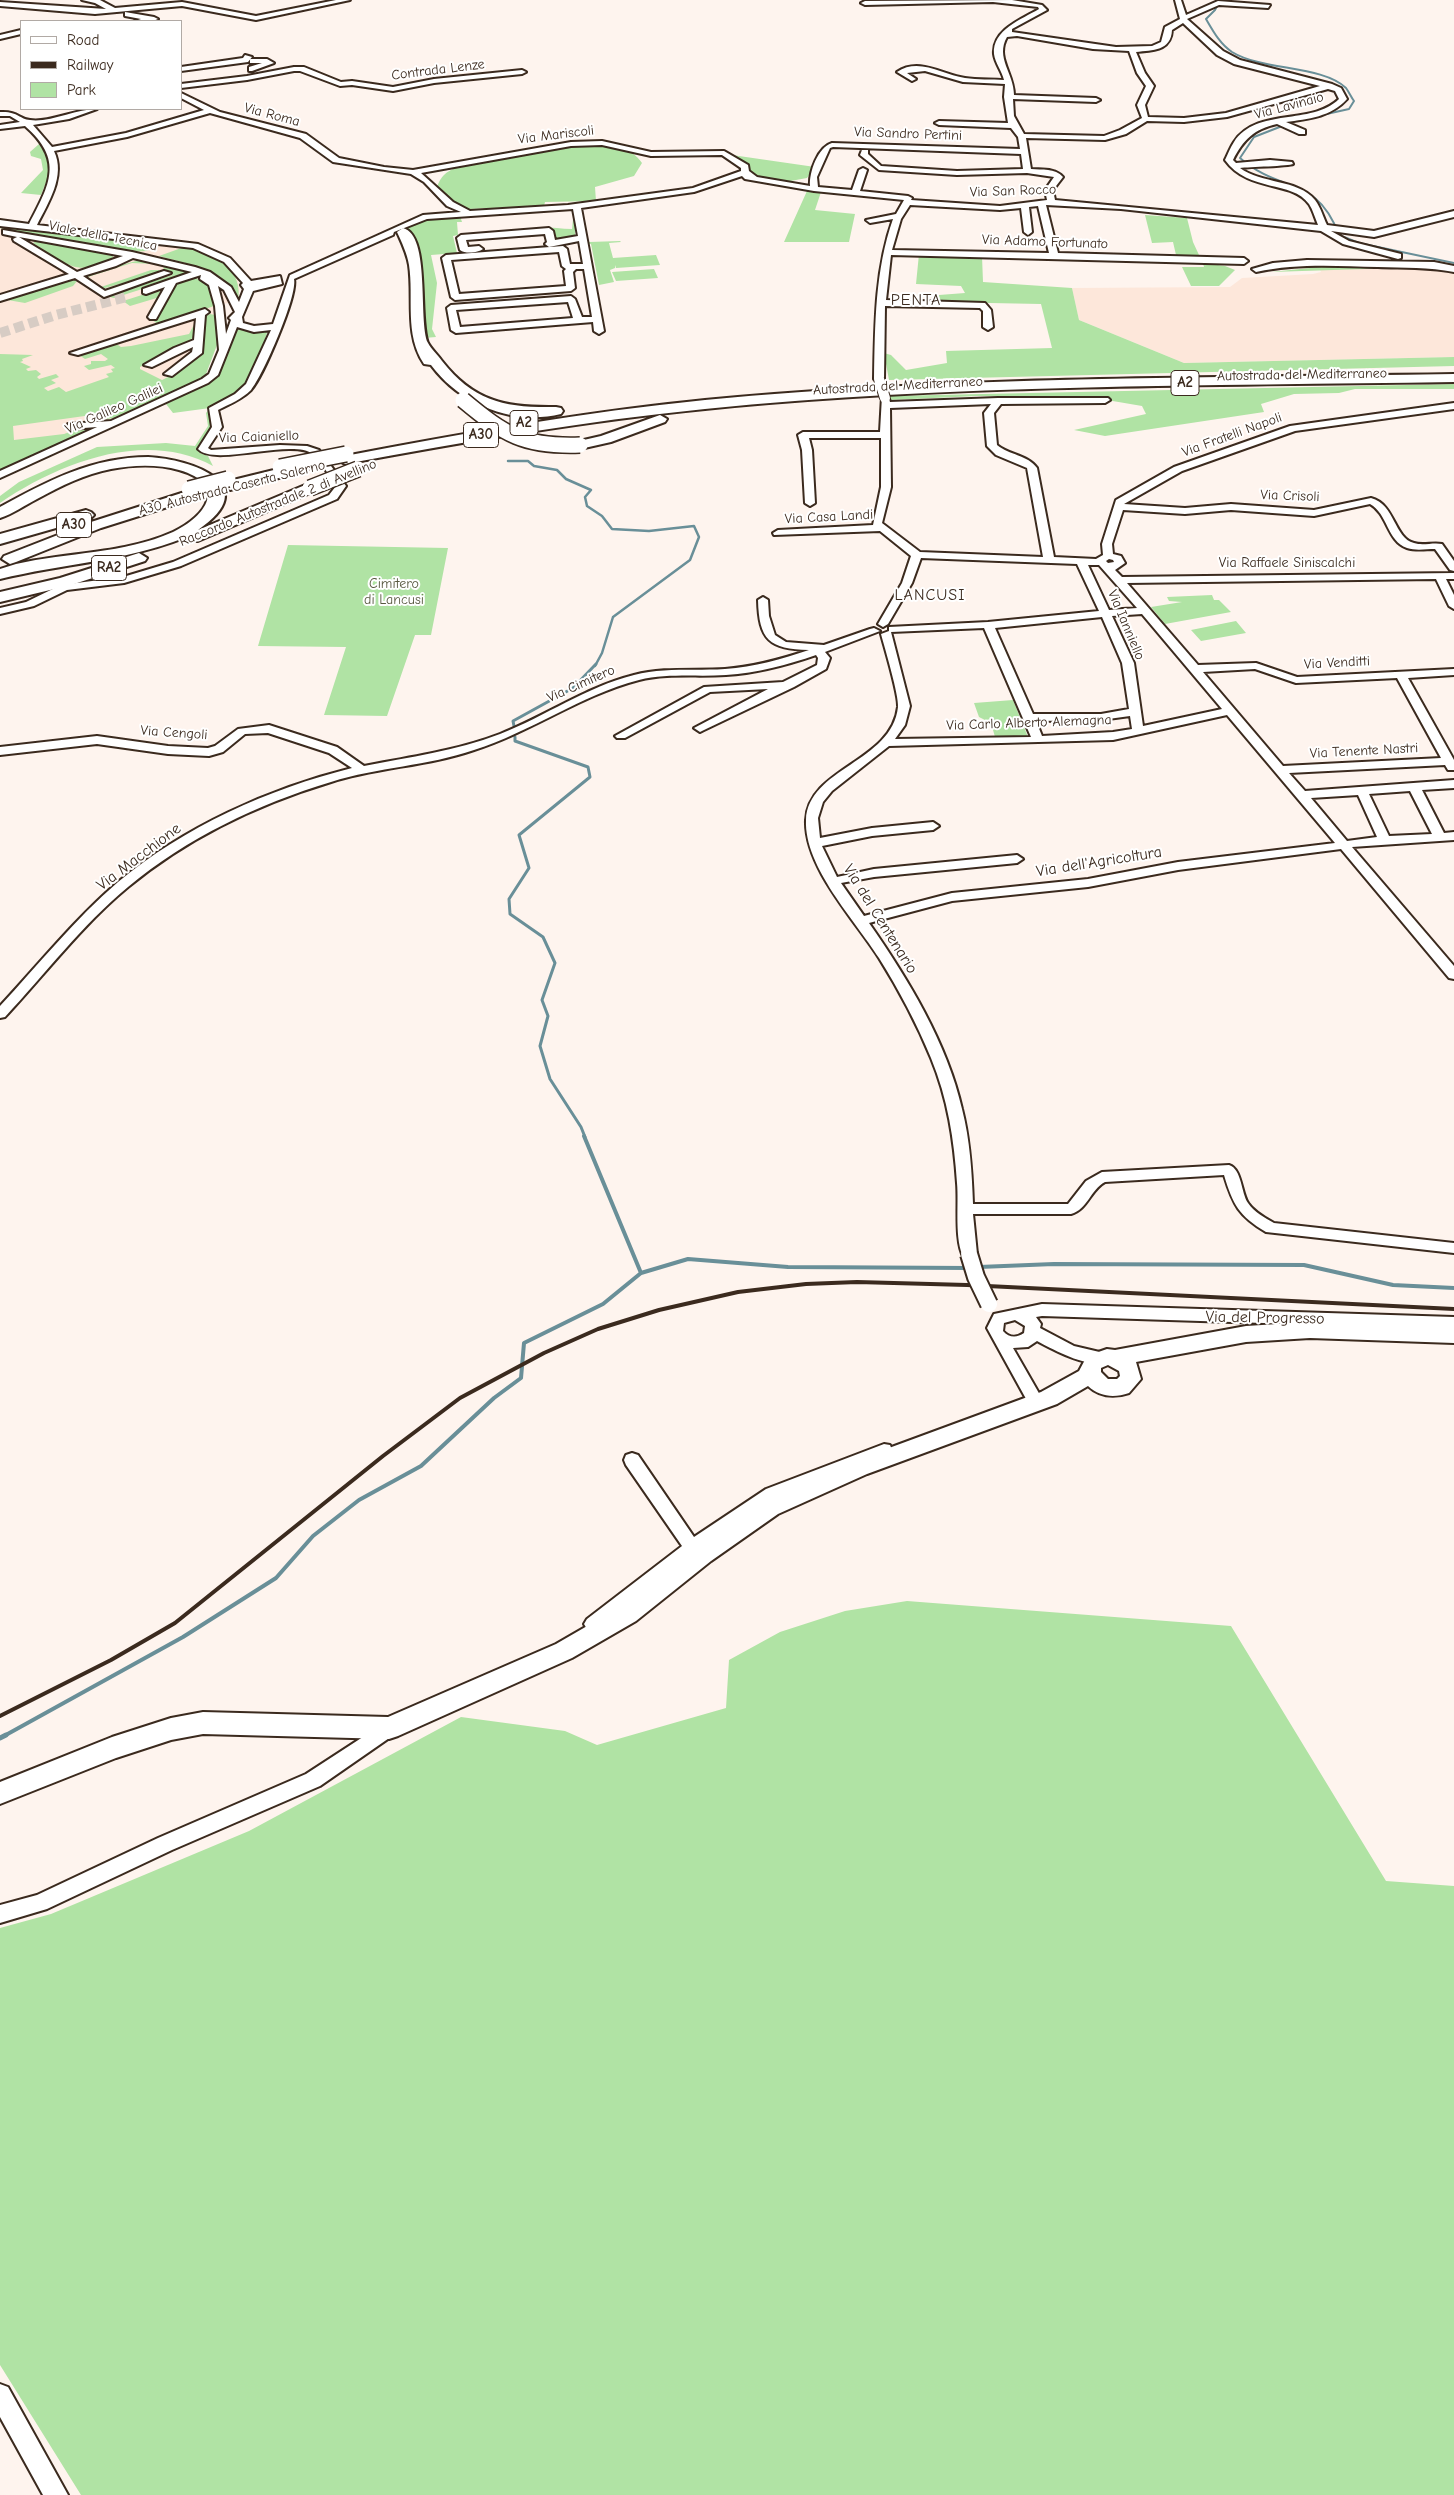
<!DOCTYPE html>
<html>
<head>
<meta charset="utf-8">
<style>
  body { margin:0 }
  #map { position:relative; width:1454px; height:2495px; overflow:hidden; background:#fef4ee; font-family:"Comic Neue",sans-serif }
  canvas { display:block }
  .legend { position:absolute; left:20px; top:20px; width:162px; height:90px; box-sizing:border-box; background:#fff; border:1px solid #b1aaa5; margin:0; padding:6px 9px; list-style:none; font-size:15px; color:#3b2a1e }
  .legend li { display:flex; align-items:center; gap:10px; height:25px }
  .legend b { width:25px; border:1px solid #b1aaa5 }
</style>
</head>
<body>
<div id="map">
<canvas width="1454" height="2495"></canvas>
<ul class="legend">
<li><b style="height:6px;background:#fff"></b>Road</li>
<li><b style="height:6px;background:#3b2a1e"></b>Railway</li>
<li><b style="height:14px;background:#b0e3a4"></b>Park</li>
</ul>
</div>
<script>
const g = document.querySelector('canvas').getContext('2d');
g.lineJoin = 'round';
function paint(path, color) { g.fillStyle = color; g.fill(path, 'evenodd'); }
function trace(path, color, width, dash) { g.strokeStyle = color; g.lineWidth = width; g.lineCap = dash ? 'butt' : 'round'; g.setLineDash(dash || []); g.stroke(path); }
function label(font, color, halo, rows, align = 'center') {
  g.font = font + ' "Comic Neue",sans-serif'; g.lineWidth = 4; g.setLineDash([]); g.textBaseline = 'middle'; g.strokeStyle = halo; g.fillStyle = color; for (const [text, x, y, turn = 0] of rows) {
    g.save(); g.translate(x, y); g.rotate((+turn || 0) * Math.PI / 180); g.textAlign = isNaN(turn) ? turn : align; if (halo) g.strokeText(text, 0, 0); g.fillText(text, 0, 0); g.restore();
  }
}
paint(new Path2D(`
  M0,225L183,245L236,275L240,287L238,301L213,306L217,345L206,374L122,417L0,471Z
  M1422,267L1454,271V357L1184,363L1079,320L1072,288L1230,287L1242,278L1313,274L1321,272L1320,269Z`), '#fde7da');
paint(new Path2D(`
  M39,144C54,165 50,173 41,195L21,193L43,170L41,159L31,156L30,152Z
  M578,145C599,144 629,143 642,163L634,176L595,187L596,201L545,202L544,206L469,209L454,205L437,187C443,171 452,169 467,164Z
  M732,155L815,167L807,178L785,182L749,175L748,166Z
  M807,191L821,192L815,210L855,214L849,242H784Z
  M1145,215L1187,218L1193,242L1199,255H1176L1173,242L1152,243Z
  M460,216L462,222H457L458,235L453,236L457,253L431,255L437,283L432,329L436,337L424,338L421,264L418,252L406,230L417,221Z
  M573,219H575V238L555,241L551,229L534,230L533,228C546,226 558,229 572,229Z
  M0,225L156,243L158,246L146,251L132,252L11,231L0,228Z
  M584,240H589V242L620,241L621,242L609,243L613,258L656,255L660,265L616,268L615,265V268L610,270L614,282L599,285L591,244L585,243Z
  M36,241L108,254L113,256L112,260C75,278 64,262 33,243Z
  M187,246C215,253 244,269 238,301L233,289L215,275L193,265L159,256Z
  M919,254L982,256L983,282L1072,288L1079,320L1184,363L1454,357V366L889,380L884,353L891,355L906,370L947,363L946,351L1052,348L1041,304L938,302L939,295L965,293L961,286L916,284Z
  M140,260L154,264L132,263L88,277L101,287L151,270H159V273L105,288L106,291H103L82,278L83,275Z
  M1203,263L1225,266L1235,270L1219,286H1191L1182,267H1204Z
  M165,266L186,272L180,277L114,298L105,296L173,275L163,268Z
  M1319,267H1396V268L1271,272Z
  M654,269L658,278L616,281L612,272Z
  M196,278L208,285L214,306L159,325L151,319L178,283Z
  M68,279L77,281L73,286L25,303L2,299Z
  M164,288L160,297L130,306L123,301Z
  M210,314L215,315L217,345L206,374L192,384L122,417L106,419L99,414L13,426L14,440L64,434L83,427L97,428L0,470V354L33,355L22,359L23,361L20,362L31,367L26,369L28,371L36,370L41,374L37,377L39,379L56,374L59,377L51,380L56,383L44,388L48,391L59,387L66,392L109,377L106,374L113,372L111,369L115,368L111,365L89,370L84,366L91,364V361H105L108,359L101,354L85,359L79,355L115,343L121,347L131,346L189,334L197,319L195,334L190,341L140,367V369L162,380L174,374L197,356L206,316Z
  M237,327L265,331L267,333L255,370L243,389L209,412L214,426L199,450L200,453L208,456L213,466C145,429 59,463 0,503V496L19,482L97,447L166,443L195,446L208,426L206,413L210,408L173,413L166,404L214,379L221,370Z
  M1454,384V389H1355L1339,393L1294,394L1261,404L1264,412L1105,436L1074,430L1146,414L1142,406L1095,398L977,396L890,400L889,396Z
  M288,545L448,548L431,635H415L387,716L324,715L346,647L258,646Z
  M1212,595L1214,600H1219L1231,612L1165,624L1151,607L1182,602L1169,601L1167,597Z
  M1236,621L1246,633L1201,641L1191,630Z
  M1013,700L1028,737H995L991,723L979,717L974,703Z
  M907,1601L1231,1626L1386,1881L1454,1886V2495H81L0,2365V1928L51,1914L249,1831L461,1717L565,1731L597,1745L726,1708L729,1660L780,1632L845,1611Z`), '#b0e3a4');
trace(new Path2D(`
  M1220,0L1215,10L1206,19C1213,31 1220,44 1232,52C1263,71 1322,65 1346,88C1349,92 1351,97 1354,101L1349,109L1295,121L1254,137L1240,158C1281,194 1317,175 1339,235L1359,243L1454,263`), '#698f98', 2);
trace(new Path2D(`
  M508,461H528L534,466L557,470L566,479L591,490L585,497L587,506L602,516L612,529L649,531L694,526L699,537L690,560L613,617L602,653L595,666`), '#698f98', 2.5);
trace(new Path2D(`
  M514,726L513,721L573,688L596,664
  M515,737V741L588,767L590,777L519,835L529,868L509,899L510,914L543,937L555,963L542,1000L548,1016L540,1046L550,1079L581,1127L585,1137`), '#698f98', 3);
trace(new Path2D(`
  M584,1136L641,1273
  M979,1267L1054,1264L1304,1265L1393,1285L1454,1288
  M4,1736L183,1637L276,1578L313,1536L359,1500L421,1466L494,1398L521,1378L524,1343L603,1304L641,1273L688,1259L788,1267L969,1268`), '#698f98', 4);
trace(new Path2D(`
  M0,1738L6,1735`), '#698f98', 5);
trace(new Path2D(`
  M0,333L56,315L127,297`), '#d7ccc4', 10, [10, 5]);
const minor = new Path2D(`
  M82,0H100L115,8L182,2L256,16L336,0H350L256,20L182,6L95,14L0,6V2L106,9L95,3Z
  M1012,0L1042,5L1047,10L1012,29V32L1116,47L1152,46L1161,42L1165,27L1180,19L1175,0H1181L1186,15L1218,1L1270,5L1268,8L1219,5L1187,19L1223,51L1240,60L1332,84L1341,88L1347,99C1331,117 1308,119 1286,122L1305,130V134H1299L1277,124C1254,129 1243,140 1233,160L1236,163L1270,160L1292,162L1293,164C1290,166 1248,167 1240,168C1261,184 1298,179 1315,200C1321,208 1323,217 1327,225L1374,231L1454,211V217L1374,237L1331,231L1349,241L1401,254V258L1398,259L1343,244L1321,231L1121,209L1046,205L1058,253L1244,258L1248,261L1244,264L891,255L886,300L985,303L991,310L993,327L988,330L983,327V311L980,308L885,306L884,379L879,382L874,379C875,324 875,270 893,219L870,223L866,220L896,214L904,200L814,191L745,179L742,176L694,192L581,208L604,331L599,334L594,331L593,322L456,333L451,330L447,308L451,305L571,296L575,299L582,317H592L584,269H576L573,272L575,288L571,291L455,300L451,297L442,258L446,255L563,246L567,249L570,264H583L579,241L549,247L545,244L547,242L545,234L466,240L468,247L479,246L483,249C478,253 465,254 460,250L457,238L461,235L549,228L553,231L555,240L578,236L573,209L427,219L394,232L393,235L294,279C298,295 263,376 251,390C242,399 230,404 218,410L222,427L208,448L211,450L280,445L307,446L319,450L346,486L337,499L181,566L124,583L67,590L34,606L0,614V608L26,602L61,585L123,577L173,562L329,495L336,486C329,477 322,461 313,454C292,438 214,467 198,449L212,427L209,408L235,394L246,384L271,330L254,332L237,327L218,375L208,383L0,478V471L97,427L71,429L68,428V424L111,421L202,379L209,374L219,350L215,306L209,285L200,279L201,275L176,283L156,319H150L148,317L165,287L146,294L143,293V289L192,272L133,258L116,266L83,276L105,291L164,271L171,273L104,297L75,278L0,301V295L69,274L14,241L13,239L17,237L3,234V230L132,252L195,267L210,272L231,287L239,302L244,289L241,285L243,283L224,262L193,248L0,226V220L29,224C50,184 64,160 25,126L0,129V125L20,122L10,116H0V112C18,111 19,119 30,120C49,123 76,109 97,109L69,119L33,125L52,147L126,133L204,110L181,98V93L220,112L306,134L339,158L384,167L413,170L571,142L602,141L651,152L724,151L748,165L749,171L757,177L810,186C809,172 818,147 832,143L1020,149L1018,137L1011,128L939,125L935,123L939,121L1008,123L1004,97L1005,84L963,82L925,71L907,73L916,79L912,81L897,72C919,57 943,75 965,78C978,80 991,79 1004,80C1002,71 995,63 994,54C992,30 1022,19 1039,9L1038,7L993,2L865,5L861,3L865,1ZM1183,23L1217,55L1234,64L1320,86L1226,113L1184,118L1148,117L1145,105L1154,86L1145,73L1136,52C1153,50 1171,51 1172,30ZM1017,36L1093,49L1129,51L1137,73L1146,86L1137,105L1142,118L1120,130L1104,136L1024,134L1014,116L1013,99L1096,102L1100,100L1096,98L1014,95C1014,73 995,58 1007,37ZM1328,89L1335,91L1339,99C1311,126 1257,107 1234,142C1230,148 1228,154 1225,160C1249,193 1292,180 1309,204C1313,210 1315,218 1318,225L1055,200L1053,190L1063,177C1055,168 1042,170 1031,169L1026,138L1105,140L1126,134L1147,121L1184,122L1227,117ZM210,113L300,138L333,162L411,174L424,182L447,206L461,212L423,215L290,275L273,324L254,326L243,323L242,317L253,291L282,284L280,276L251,281L230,258L198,244L37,225C48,203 66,176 54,151L127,137ZM602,145L651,156L722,155L741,168V171L693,188L568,205L470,211L453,202L421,173L571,146ZM833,147L1021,154L1023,169L957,171L881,166L868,154V150H862L860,155L879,170L957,175L1027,173L1054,177L1045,190L1047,200L1000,206L911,200L912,198L908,196L860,191L867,170L863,168L859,170L852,190L818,187L817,177L830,148ZM910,205L1000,210L1021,208L1024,232L1028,235L1032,232L1029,207L1038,206L1049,253L892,250L901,219ZM19,237L123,256L77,272ZM559,252L562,266L566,269L564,271L566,286L459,294L451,260ZM218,286L224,290L235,312L229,318L231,320L226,334L223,306ZM568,302L573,318L460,327L456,310Z
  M125,12L154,17L158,19L153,21H135L141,19L125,16Z
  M21,30V34L0,39V35Z
  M245,55L252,57L248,62L181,71V67L243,58Z
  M250,59H267L274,63L252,71H249V67L262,63H250Z
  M294,67H304L341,82L352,81L393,87L434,79L522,70L526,72L522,74L434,83L393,91L352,85L340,86L300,71H294L247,80L181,88V84L247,76Z
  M1307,260L1434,262L1454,266V272C1429,267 1404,268 1378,267C1337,266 1297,263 1256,272L1252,269L1273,263Z
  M205,309L209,312L205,315L202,353L172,376L164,374L192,352L193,347L152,367L144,365L174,348L194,340L196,318L78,355L70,353Z
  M882,396H888L890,402L998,398H1108L1110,400L1105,403L1001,404L994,413L997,445C1009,455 1028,455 1037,468L1054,557L1096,559L1103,555L1102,544L1116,500L1174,467L1290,426L1454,403V409L1295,431L1182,471L1124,504L1185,508L1231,504L1314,510L1371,498C1395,504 1394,538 1414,543C1423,546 1433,542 1442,544L1454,561V571L1450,570L1435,549C1426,549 1416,551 1407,548C1387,541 1388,514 1370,504L1314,516L1231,510L1185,514L1123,510L1112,544L1113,554L1121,556L1125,563L1115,570L1122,577L1454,573V579H1446L1454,595V609L1449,606L1436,579L1127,583L1198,665L1256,663L1297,677L1454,669V675L1408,678L1454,760V770H1448L1445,765L1289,773L1305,791L1454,780V788L1422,790L1444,833L1454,832V840L1352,847L1454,966V979L1449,978L1341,849L1178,870L1088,887L952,901L869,923C908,979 947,1043 962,1109C970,1140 972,1173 973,1204H1068L1086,1181L1102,1172L1229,1165C1242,1169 1241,1193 1248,1203C1254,1212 1265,1218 1274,1223L1454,1243V1253L1266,1232C1239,1216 1233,1205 1224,1175L1105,1182C1090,1190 1088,1209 1071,1214H973L977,1254L974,1258H964C954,1241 959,1204 957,1183C954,1140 948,1099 931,1058C917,1024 899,990 879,958C855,920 804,867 806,820C808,768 892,762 898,707C899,695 885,649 881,634L889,631V627L988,622L1099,611L1077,564L921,558L912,583L888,624L883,627L878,624L902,583L911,556L880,531L774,535L773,533L778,530L873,525L881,487V438H809L812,450L815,503L810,506L805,503L802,450L798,435L803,432H880ZM991,404L984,413L987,446L996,455L1027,468L1043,557L920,552L882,523L891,487L890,408ZM1109,559L1113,560L1114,562L1108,563L1106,561ZM1088,565H1099L1137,608L1109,610ZM1142,614L1222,709L1143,726L1134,663L1112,616ZM1102,617L1122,663L1129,709L1101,714H1033L995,628ZM984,628L1031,737L895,739L905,725L910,706L891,632ZM1255,669L1296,683L1397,678L1441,758L1283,766L1203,672ZM1227,715L1335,843L1178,862L1088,879L952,893L864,916L841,883L874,877L1017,863L1023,859L1017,855L874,869L837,877L822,846L872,836L933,830L939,826L933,822L872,828L820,838L818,818L823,802L832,791L889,746L1113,740ZM1130,716L1132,729L1113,732L1042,736L1036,721L1101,720ZM1410,791L1432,834L1389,836L1369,794ZM1358,795L1377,837L1347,841L1311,798Z
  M763,597L768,600L769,616L775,635L786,642L824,645L870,629L874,628L880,631L825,652L830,658L826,669L794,687L704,730L700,732L694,728L768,689L710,692L625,738H617L615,736L704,687L783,682L817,665L818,658L816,655C787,665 757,673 726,675C697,677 668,673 639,680C581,695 531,732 474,750C428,766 378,767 331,782C258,804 187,838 128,887C82,925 45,974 5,1017L0,1018V1006C39,964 75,919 118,882C184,827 268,789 352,768L329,753L268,733L245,734L223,752L209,756L168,754L97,744L0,755V747L97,736L168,746L208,748L215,746L238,729L269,725L337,747L364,766C410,757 455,751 500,734C546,716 586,687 634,675C664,667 694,671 725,669C754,667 782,659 809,650C769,649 759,640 758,600Z
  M1042,1304L1454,1317V1329L1042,1316L1036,1317L1041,1324L1040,1328L1074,1346L1108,1354L1110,1358L1108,1362C1088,1369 1054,1350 1037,1341L1028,1347L1013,1348L1044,1402L1042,1406L1036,1408L1030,1406L987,1328L994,1314ZM1015,1320L1025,1326L1024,1333C1017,1338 1009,1338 1003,1331L1004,1323Z
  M884,1444L890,1445L892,1450L890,1455L778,1499L715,1540L599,1629L593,1631L587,1629L584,1624L587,1619L682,1546L626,1465L624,1460L626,1455L632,1453L638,1455L694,1537L766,1489Z
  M389,1720L395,1722L398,1728L395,1734L320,1786L172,1850L47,1909L0,1923V1905L37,1895L158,1838L306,1774Z
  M0,2384L8,2387L68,2495H43L0,2417Z`);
const major = new Path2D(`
  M1310,1322L1454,1327V1343L1310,1338L1246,1342L1136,1362L1141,1379L1129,1393C1114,1398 1100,1397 1088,1386L1057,1404L867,1474L778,1514L711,1561L636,1621L572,1658L398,1736L389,1739L203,1734L171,1740L116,1758L0,1804V1782L112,1737L171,1718L203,1712L388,1717L556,1644L620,1607L695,1547L762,1502L851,1462L1041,1392L1079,1371L1087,1356L1107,1349L1115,1350L1246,1326ZM1108,1365L1119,1371L1120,1376L1117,1379H1108L1101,1372V1368Z`);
const highway = new Path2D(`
  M403,228C431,235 418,321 428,343C431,349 438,355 442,361C474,402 507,408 556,407L561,408L563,411L561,414C512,426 460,404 431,365L424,364C404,334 414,298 409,265C407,253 402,243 397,232Z
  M1454,374V382C1204,386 953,384 705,409C584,421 464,442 345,464L338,460L345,456C464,433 584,412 705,400C953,376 1204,378 1454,374Z
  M660,415L667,419L665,422L611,442L580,449L573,445L575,442L601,436Z
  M148,457C192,459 265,485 198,530L305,485H315L318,488L315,491L198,541H186L184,538C126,561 61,564 0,579V569L16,564C68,552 124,554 173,532C207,516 228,484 179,470C158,464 132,465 111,469C85,474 61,486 37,499C25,505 13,514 0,518V507C47,481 93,457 148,457Z
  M286,467L291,469L294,472L291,475L230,490L222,485L225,482Z
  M191,490L199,495L196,498L101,528L16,562L10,564L2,559L4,556L91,522Z
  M86,510L91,512L94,515L91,518L0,544V534Z
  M139,553L147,558L145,561L71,585L0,602V592L60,578Z`);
trace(minor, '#3b2a1e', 4);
trace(major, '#3b2a1e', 4);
trace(highway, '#3b2a1e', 4);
paint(minor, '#fff');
paint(major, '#fff');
paint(highway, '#fff');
trace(new Path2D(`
  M0,1716L111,1660L175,1623L383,1456L460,1398L544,1353L598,1329L659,1310L738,1292L806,1284L857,1282L967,1285L1454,1309`), '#3b2a1e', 4);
const minorBridgeFar1 = new Path2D(`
  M879,379L885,398`);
const minorBridge = new Path2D(`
  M969,1254L976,1277L989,1304`);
const highwayBridge = new Path2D(`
  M463,400C505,435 524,447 580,445
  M280,467L346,454
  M310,488L358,469
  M189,489L228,479`);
trace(minorBridgeFar1, '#3b2a1e', 12, []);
trace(minorBridge, '#3b2a1e', 20, []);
trace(highwayBridge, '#3b2a1e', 18, []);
trace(minorBridgeFar1, '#fff', 10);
trace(minorBridge, '#fff', 16);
trace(highwayBridge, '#fff', 15);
label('14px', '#3b2a1e', '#fff', [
  ["Contrada Lenze",438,70,-7],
  ["Via Lavinaio",1289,106,-15],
  ["Via Roma",272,115,15],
  ["Via Sandro Pertini",908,134,2],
  ["Via Mariscoli",556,135,-7],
  ["Via San Rocco",1013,191,-2],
  ["Viale della Tecnica",103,236,11],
  ["Via Adamo Fortunato",1045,242,2],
  ["Autostrada del Mediterraneo",1302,375,-1],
  ["Autostrada del Mediterraneo",898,386,-3],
  ["Via Galileo Galilei",114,409,-24],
  ["Via Fratelli Napoli",1232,435,-20],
  ["Via Caianiello",259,437,-2],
  ["A30 Autostrada Caserta Salerno",232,488,-14],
  ["Via Crisoli",1290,496,2],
  ["Raccordo Autostradale 2 di Avellino",278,503,-22],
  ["Via Casa Landi",829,517,-3],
  ["Via Raffaele Siniscalchi",1287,563],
  ["Via Ianniello",1126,625,67],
  ["Via Venditti",1337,663,-3],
  ["Via Cimitero",581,684,-24],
  ["Via Carlo Alberto Alemagna",1029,723,-2],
  ["Via Cengoli",174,733,4],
  ["Via Tenente Nastri",1364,751,-3]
]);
label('14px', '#585840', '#fff', [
  ["Cimitero",394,584],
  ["di Lancusi",394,600]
]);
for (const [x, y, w] of [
  [1185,383,28],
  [524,423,28],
  [481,435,35],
  [74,525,35],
  [109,568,35]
]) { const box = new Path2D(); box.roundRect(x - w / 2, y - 12.5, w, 25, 4); g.fillStyle = '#fff'; g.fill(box); trace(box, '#3b2a1e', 1); }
label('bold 15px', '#3b2a1e', null, [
  ["A2",1185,383],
  ["A2",524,423],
  ["A30",481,435],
  ["A30",74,525],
  ["RA2",109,568]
]);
g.letterSpacing = '1px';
label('16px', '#3b2a1e', '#fff', [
  ["PENTA",916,300],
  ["LANCUSI",930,595]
]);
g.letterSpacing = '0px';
label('16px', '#3b2a1e', '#fff', [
  ["Via Macchione",139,857,-37],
  ["Via dell'Agricoltura",1099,862,-9],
  ["Via del Centenario",880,919,58],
  ["Via del Progresso",1265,1318,1]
]);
</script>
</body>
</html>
